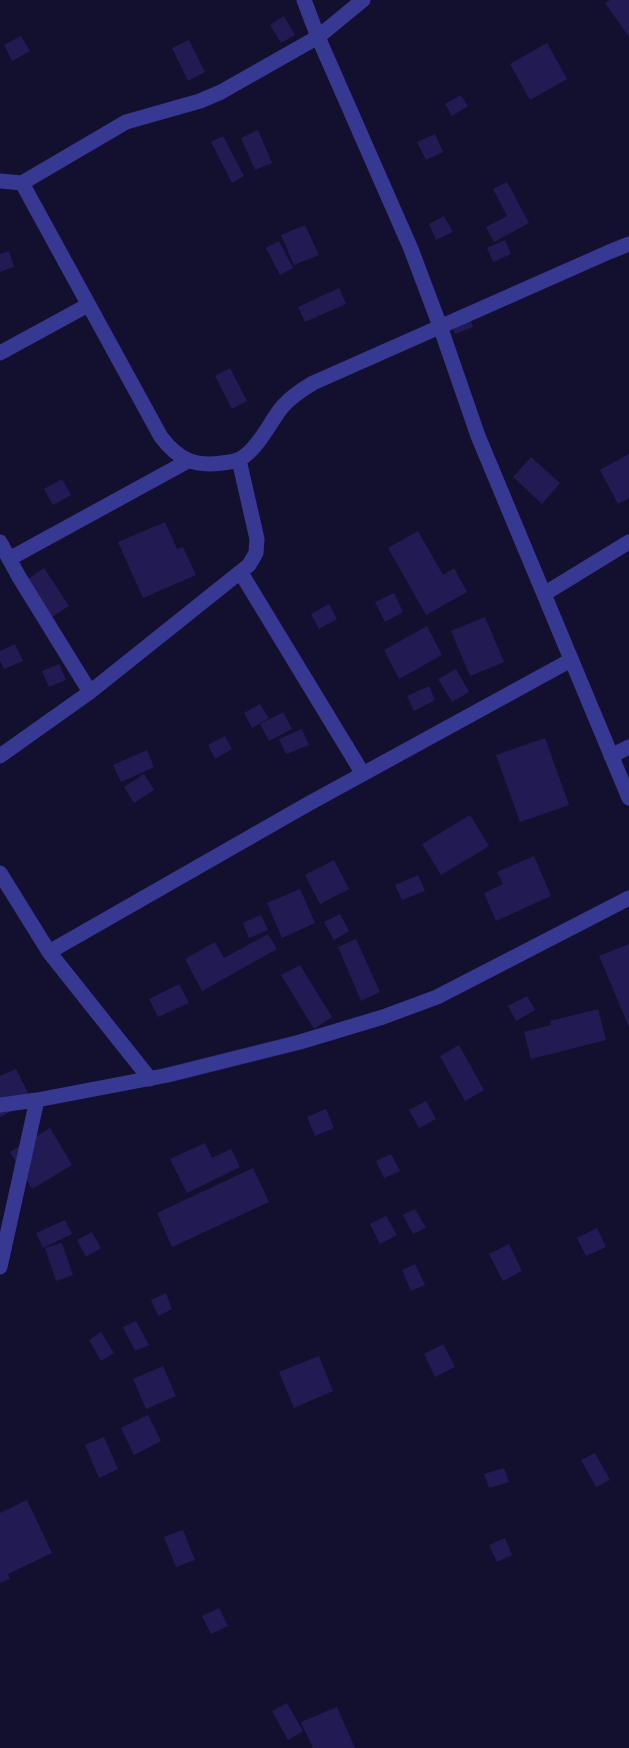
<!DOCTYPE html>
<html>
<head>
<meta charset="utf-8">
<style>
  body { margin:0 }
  canvas { display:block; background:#130f2f }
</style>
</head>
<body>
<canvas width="629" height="1748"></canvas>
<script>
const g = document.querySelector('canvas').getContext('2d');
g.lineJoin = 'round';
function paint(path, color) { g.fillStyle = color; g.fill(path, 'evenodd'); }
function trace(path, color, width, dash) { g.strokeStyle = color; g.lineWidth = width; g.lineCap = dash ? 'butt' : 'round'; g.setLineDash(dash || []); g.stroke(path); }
paint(new Path2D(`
  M610,0H629V37L605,3Z
  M284,16L295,35L281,43L270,25Z
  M21,36L30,51L12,61L4,45Z
  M189,40L205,72L188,81L172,48Z
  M547,43L567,79L530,100L510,64Z
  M461,95L468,106L452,116L445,104Z
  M258,130L272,163L255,170L241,138Z
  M435,134L443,152L426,160L417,142Z
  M223,136L244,176L232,183L211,142Z
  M507,182L529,223L494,242L486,227L507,216L493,189Z
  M444,216L453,232L436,240L429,224Z
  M305,225L319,255L294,265L281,235Z
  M505,240L511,254L493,262L487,248Z
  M279,241L293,268L280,275L266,248Z
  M9,251L14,267L0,272V254Z
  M339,288L346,304L305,322L298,307Z
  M466,309L473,327L455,334L448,316Z
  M230,368L247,401L232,409L215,376Z
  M629,454V498L618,504L600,470Z
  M531,457L560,483L542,504L513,477Z
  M62,479L71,495L53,505L44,489Z
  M165,522L177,549L183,547L196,575L143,598L118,542Z
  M418,531L443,575L454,568L467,592L426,615L388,548Z
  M44,568L69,606L50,618L25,581Z
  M394,593L403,612L385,622L375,602Z
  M329,604L337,619L319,629L311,614Z
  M485,617L504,662L470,676L451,631Z
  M427,626L442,655L399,679L384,650Z
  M15,644L23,661L4,669L0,661V651Z
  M59,664L66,680L49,687L42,671Z
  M456,669L469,692L452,702L438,679Z
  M429,686L435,700L414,711L407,696Z
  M260,704L269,718L252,728L244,713Z
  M283,712L292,729L269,741L260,724Z
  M302,729L309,745L286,754L279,739Z
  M225,736L232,749L215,759L208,745Z
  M545,738L569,805L520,822L496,755Z
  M147,750L154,767L121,782L113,765Z
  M144,774L154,790L134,803L124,787Z
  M470,815L489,846L441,875L422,844Z
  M534,856L551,896L496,921L484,893L503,884L497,872Z
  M334,860L349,889L320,904L305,875Z
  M418,875L425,891L402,900L395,885Z
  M300,889L315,923L282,938L267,903Z
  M340,914L349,931L334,940L324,922Z
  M261,915L268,930L249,938L243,923Z
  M268,934L277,949L202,991L185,959L215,942L224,958Z
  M356,939L380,992L361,1001L338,947Z
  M629,944V1027L599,956Z
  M300,965L332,1017L314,1029L281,975Z
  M179,984L189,1003L158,1017L149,999Z
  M527,996L535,1010L516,1021L508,1006Z
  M598,1009L606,1040L531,1059L524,1032L551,1025L550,1021Z
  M459,1045L484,1090L465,1101L440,1056Z
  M16,1069L32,1101L0,1117V1076Z
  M426,1101L436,1119L419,1128L409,1110Z
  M326,1109L334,1128L315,1136L307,1117Z
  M50,1128L72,1165L32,1189L10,1152Z
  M205,1143L212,1158L231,1149L240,1167L187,1193L170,1159Z
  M391,1154L400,1171L384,1178L376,1161Z
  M253,1168L269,1202L172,1247L157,1213Z
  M415,1209L426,1228L413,1234L403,1215Z
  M386,1216L397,1235L380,1244L370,1224Z
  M65,1220L72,1234L43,1248L36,1233Z
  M597,1228L606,1247L586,1256L577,1238Z
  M92,1232L101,1248L86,1257L77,1240Z
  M62,1243L73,1275L56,1281L45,1248Z
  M509,1244L522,1271L503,1281L489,1254Z
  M415,1264L425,1285L411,1291L402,1270Z
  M166,1293L172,1309L158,1316L151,1300Z
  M136,1321L149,1345L135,1351L123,1327Z
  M101,1332L114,1353L101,1361L89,1340Z
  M443,1344L455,1367L435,1377L424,1354Z
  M319,1356L333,1391L294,1408L279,1372Z
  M163,1366L176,1396L146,1409L133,1379Z
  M148,1415L161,1441L134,1455L121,1428Z
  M104,1437L118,1469L99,1478L85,1445Z
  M595,1453L610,1480L596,1487L581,1460Z
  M504,1468L509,1482L489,1488L484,1474Z
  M27,1500L52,1553L8,1574L10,1579L0,1583V1513Z
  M183,1530L195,1560L176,1567L164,1537Z
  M505,1538L512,1555L497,1562L489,1545Z
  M219,1608L228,1626L211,1634L202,1616Z
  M287,1703L303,1731L288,1740L272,1711Z
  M337,1707L355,1748H313L301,1722Z`), '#221a52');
trace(new Path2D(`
  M304,0L318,37L411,249L440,326L478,436L629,798
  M0,181L22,183L126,122L200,101L221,92L318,37L363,0
  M22,183L161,437C178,459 194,467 222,463C231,462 240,461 247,454C262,442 271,420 283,406C292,396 303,389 313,383L609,252L629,244
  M0,353L88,305
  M0,542L19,577L90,692
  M9,559L188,461
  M241,573L363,774
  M544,594L629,542
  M0,756L90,692L249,565L256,553L257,539L239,460
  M611,756L629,747
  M0,873L49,952L150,1079
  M49,952L308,804L571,660
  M0,1105L37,1100L168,1075L300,1042L383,1017L437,997L629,898
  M0,1267L37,1100`), '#373892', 15);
</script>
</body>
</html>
